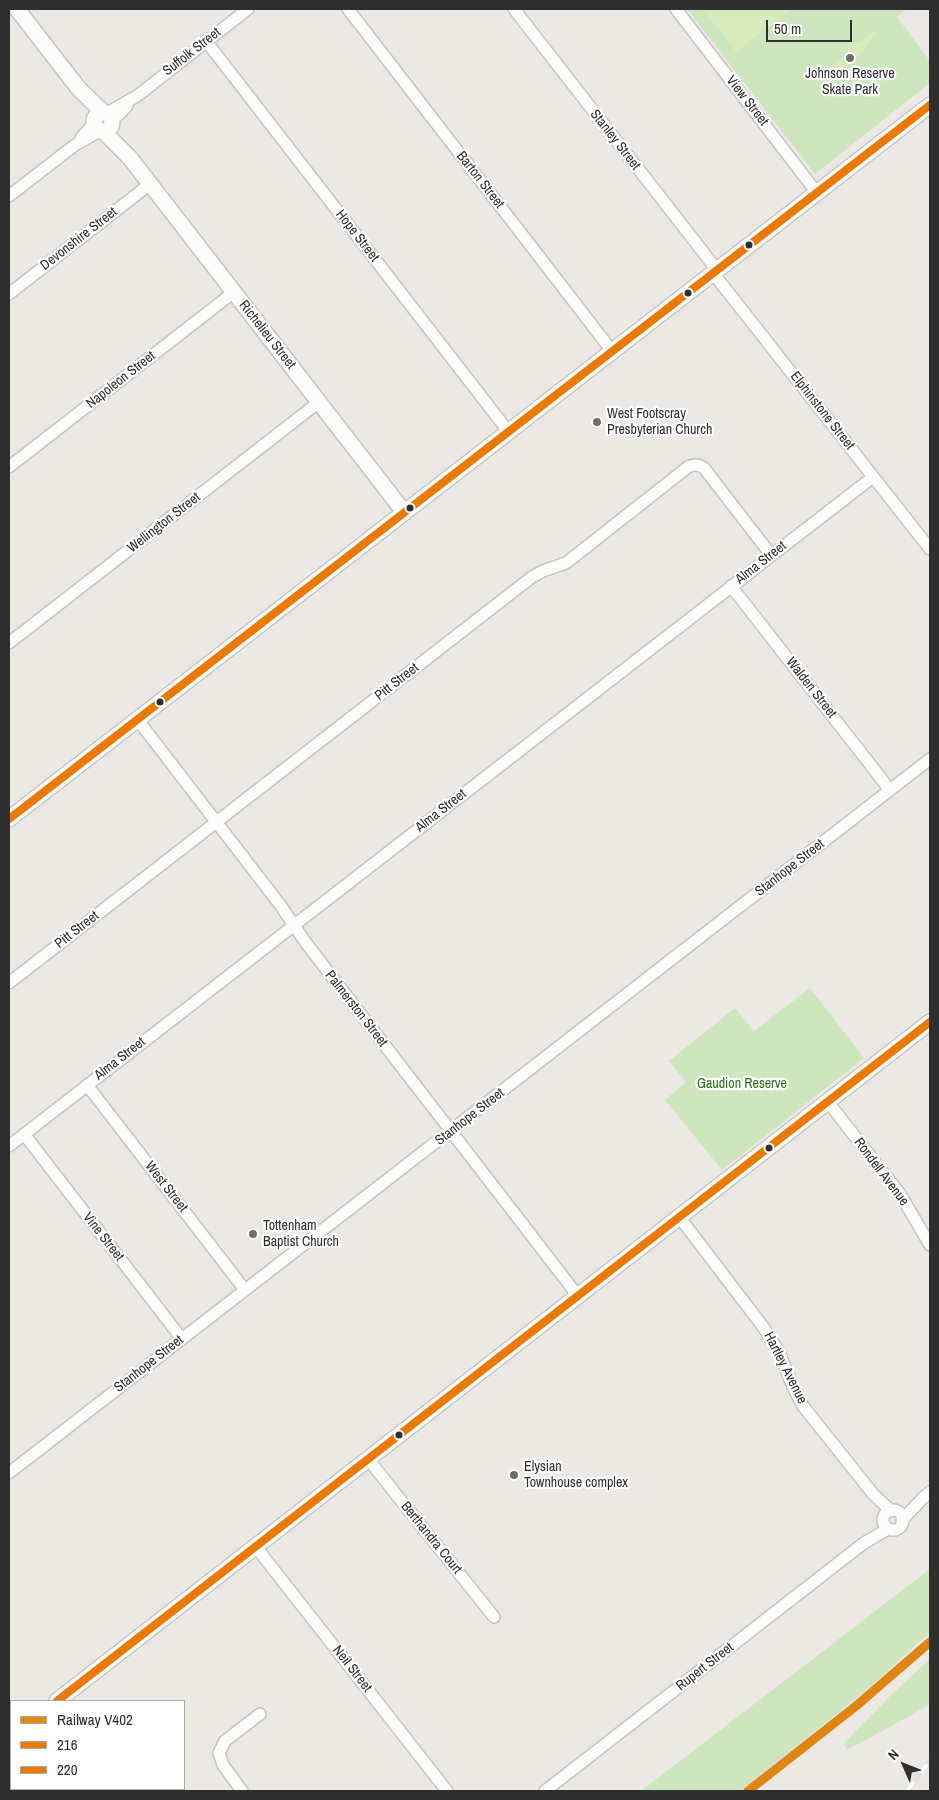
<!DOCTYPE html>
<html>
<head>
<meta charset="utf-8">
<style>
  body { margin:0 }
  #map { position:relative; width:939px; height:1800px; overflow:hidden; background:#ece8e4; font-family:"Archivo Narrow",sans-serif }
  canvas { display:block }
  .frame { position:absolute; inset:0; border:10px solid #2e2e2e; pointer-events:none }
  .legend { position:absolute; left:10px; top:1700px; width:175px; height:90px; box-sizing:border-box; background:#fff; border:1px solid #ababab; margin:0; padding:6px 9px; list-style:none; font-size:15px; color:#2e2e2e }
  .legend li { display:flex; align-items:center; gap:10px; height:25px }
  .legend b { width:25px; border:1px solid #ababab }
  .north { position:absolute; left:879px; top:1740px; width:50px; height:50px; -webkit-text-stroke:4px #fff; paint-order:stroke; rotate:314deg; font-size:14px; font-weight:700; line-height:20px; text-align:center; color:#2e2e2e }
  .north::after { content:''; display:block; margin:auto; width:18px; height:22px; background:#2e2e2e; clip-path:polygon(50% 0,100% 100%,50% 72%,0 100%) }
  .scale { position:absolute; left:766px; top:20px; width:86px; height:22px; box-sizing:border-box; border:2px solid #2e2e2e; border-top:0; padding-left:6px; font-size:15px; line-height:18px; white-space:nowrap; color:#2e2e2e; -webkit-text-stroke:4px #fff; paint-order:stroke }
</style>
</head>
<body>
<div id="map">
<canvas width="939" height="1800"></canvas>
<div class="frame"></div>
<ul class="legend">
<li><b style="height:6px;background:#df8512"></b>Railway V402</li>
<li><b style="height:6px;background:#ea7a05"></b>216</li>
<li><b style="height:6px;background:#ea7a05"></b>220</li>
</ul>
<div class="north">N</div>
<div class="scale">50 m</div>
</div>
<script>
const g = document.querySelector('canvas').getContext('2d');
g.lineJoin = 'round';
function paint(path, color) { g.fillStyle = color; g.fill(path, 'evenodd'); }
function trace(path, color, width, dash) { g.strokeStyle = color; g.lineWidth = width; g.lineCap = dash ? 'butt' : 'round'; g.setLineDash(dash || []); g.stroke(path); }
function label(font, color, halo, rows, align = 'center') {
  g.font = font + ' "Archivo Narrow",sans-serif'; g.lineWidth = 4.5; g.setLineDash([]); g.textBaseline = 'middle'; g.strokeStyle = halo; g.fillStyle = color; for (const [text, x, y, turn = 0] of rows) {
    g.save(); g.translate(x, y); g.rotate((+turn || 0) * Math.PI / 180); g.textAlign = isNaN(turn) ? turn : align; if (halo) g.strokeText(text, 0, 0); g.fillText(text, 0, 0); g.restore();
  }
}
paint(new Path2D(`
  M687,9H907L897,17L930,61V83L815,174Z
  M810,988L864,1058L722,1170L665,1100L686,1082L669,1061L735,1008L754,1031Z
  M930,1569V1632L871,1686L740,1791H641Z
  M930,1659V1704L897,1723L847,1750L844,1743L892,1694Z`), '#cee6be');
paint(new Path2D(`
  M703,9H792L736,52Z
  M875,30L878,33L865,46L867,48L838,77L827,80L830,76L831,64L837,63L848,52V44L861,41Z`), '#d9eabb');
const street = new Path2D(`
  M348,9L612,351
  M514,9L717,270
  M676,9L817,193
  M206,41L508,431
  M107,113L137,96L248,9
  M113,120L127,106
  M81,138L94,123
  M9,196L75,145L100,131
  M713,273L930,549
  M9,294L150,184
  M9,467L234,292
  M731,586L890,790
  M9,643L319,402
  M137,719L281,906L306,943L578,1296
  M9,983L532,577L543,571L566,563L688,467C694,464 699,464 704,468L771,555
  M87,1085L245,1290
  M828,1102L900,1194L930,1245
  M24,1134L182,1339
  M9,1146L873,477
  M680,1218L764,1328L780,1354L793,1387L803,1406L873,1494L891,1511
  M368,1459L494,1617
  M9,1473L930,759
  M883 1520a10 10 0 1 1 20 0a10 10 0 1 1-20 0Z
  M902,1520L923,1498L930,1492
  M256,1547L447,1791
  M242,1791L223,1765L219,1753L225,1741L260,1714
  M545,1791L864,1543L888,1529`);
const secondary = new Path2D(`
  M17,9L79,89L104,113
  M94 122a9 9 0 1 1 18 0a9 9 0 1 1-18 0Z
  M103,131L130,158L404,512
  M9,819L930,105
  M57,1701L930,1022
  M9,1739L11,1737`);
trace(street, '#c5c4c5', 14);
trace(secondary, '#c5c4c5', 18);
trace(street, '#fcfcfb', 11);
trace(secondary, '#fcfcfb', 15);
const rail = new Path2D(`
  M907,1791L930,1760`);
trace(rail, '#dfdfe1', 5.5);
trace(rail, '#fff', 4, [11]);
trace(new Path2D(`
  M9,819L930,105`), '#ea7a05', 8);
trace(new Path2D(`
  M57,1701L930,1022`), '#ea7a05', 8);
trace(new Path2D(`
  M748,1791L856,1706L930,1642`), '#df8512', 9);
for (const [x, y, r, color] of [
  [850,58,5,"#706f6e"],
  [749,245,4.5,"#2e2e2e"],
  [688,293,4.5,"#2e2e2e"],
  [597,422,5,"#706f6e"],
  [410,508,4.5,"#2e2e2e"],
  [160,702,4.5,"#2e2e2e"],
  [769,1148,4.5,"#2e2e2e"],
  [253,1234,5,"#706f6e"],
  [399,1435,4.5,"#2e2e2e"],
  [514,1475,5,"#706f6e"]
]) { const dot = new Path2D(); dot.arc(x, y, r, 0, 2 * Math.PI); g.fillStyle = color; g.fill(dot); trace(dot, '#fff', 2); }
label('14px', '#2e2e2e', '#fff', [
  ["Suffolk Street",192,52,-38],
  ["View Street",747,101,52],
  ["Stanley Street",615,140,52],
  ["Barton Street",480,180,52],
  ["Hope Street",357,236,52],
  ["Devonshire Street",79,239,-38],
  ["Richelieu Street",267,335,52],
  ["Napoleon Street",121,380,-38],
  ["Elphinstone Street",822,411,52],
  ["Wellington Street",164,523,-38],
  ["Alma Street",761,563,-38],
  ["Pitt Street",397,682,-38],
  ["Walden Street",811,688,52],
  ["Alma Street",441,811,-38],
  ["Stanhope Street",790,868,-38],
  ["Pitt Street",77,930,-38],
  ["Palmerston Street",356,1009,52],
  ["Alma Street",120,1059,-38],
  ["Stanhope Street",470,1117,-38],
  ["Rondell Avenue",881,1172,53],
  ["West Street",166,1187,52],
  ["Vine Street",103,1237,52],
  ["Stanhope Street",149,1364,-38],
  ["Hartley Avenue",785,1368,63],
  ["Berthandra Court",431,1538,51],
  ["Rupert Street",705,1667,-38],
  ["Neil Street",352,1669,52]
]);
label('14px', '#2e2e2e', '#fff', [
  ["Johnson Reserve",850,74,"center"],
  ["Skate Park",850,90,"center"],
  ["West Footscray",607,414],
  ["Presbyterian Church",607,430],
  ["Tottenham",263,1226],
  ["Baptist Church",263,1242],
  ["Elysian",524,1467],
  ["Townhouse complex",524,1483]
], 'left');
label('14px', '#2c6e1b', '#fff', [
  ["Gaudion Reserve",742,1084]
]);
</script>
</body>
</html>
